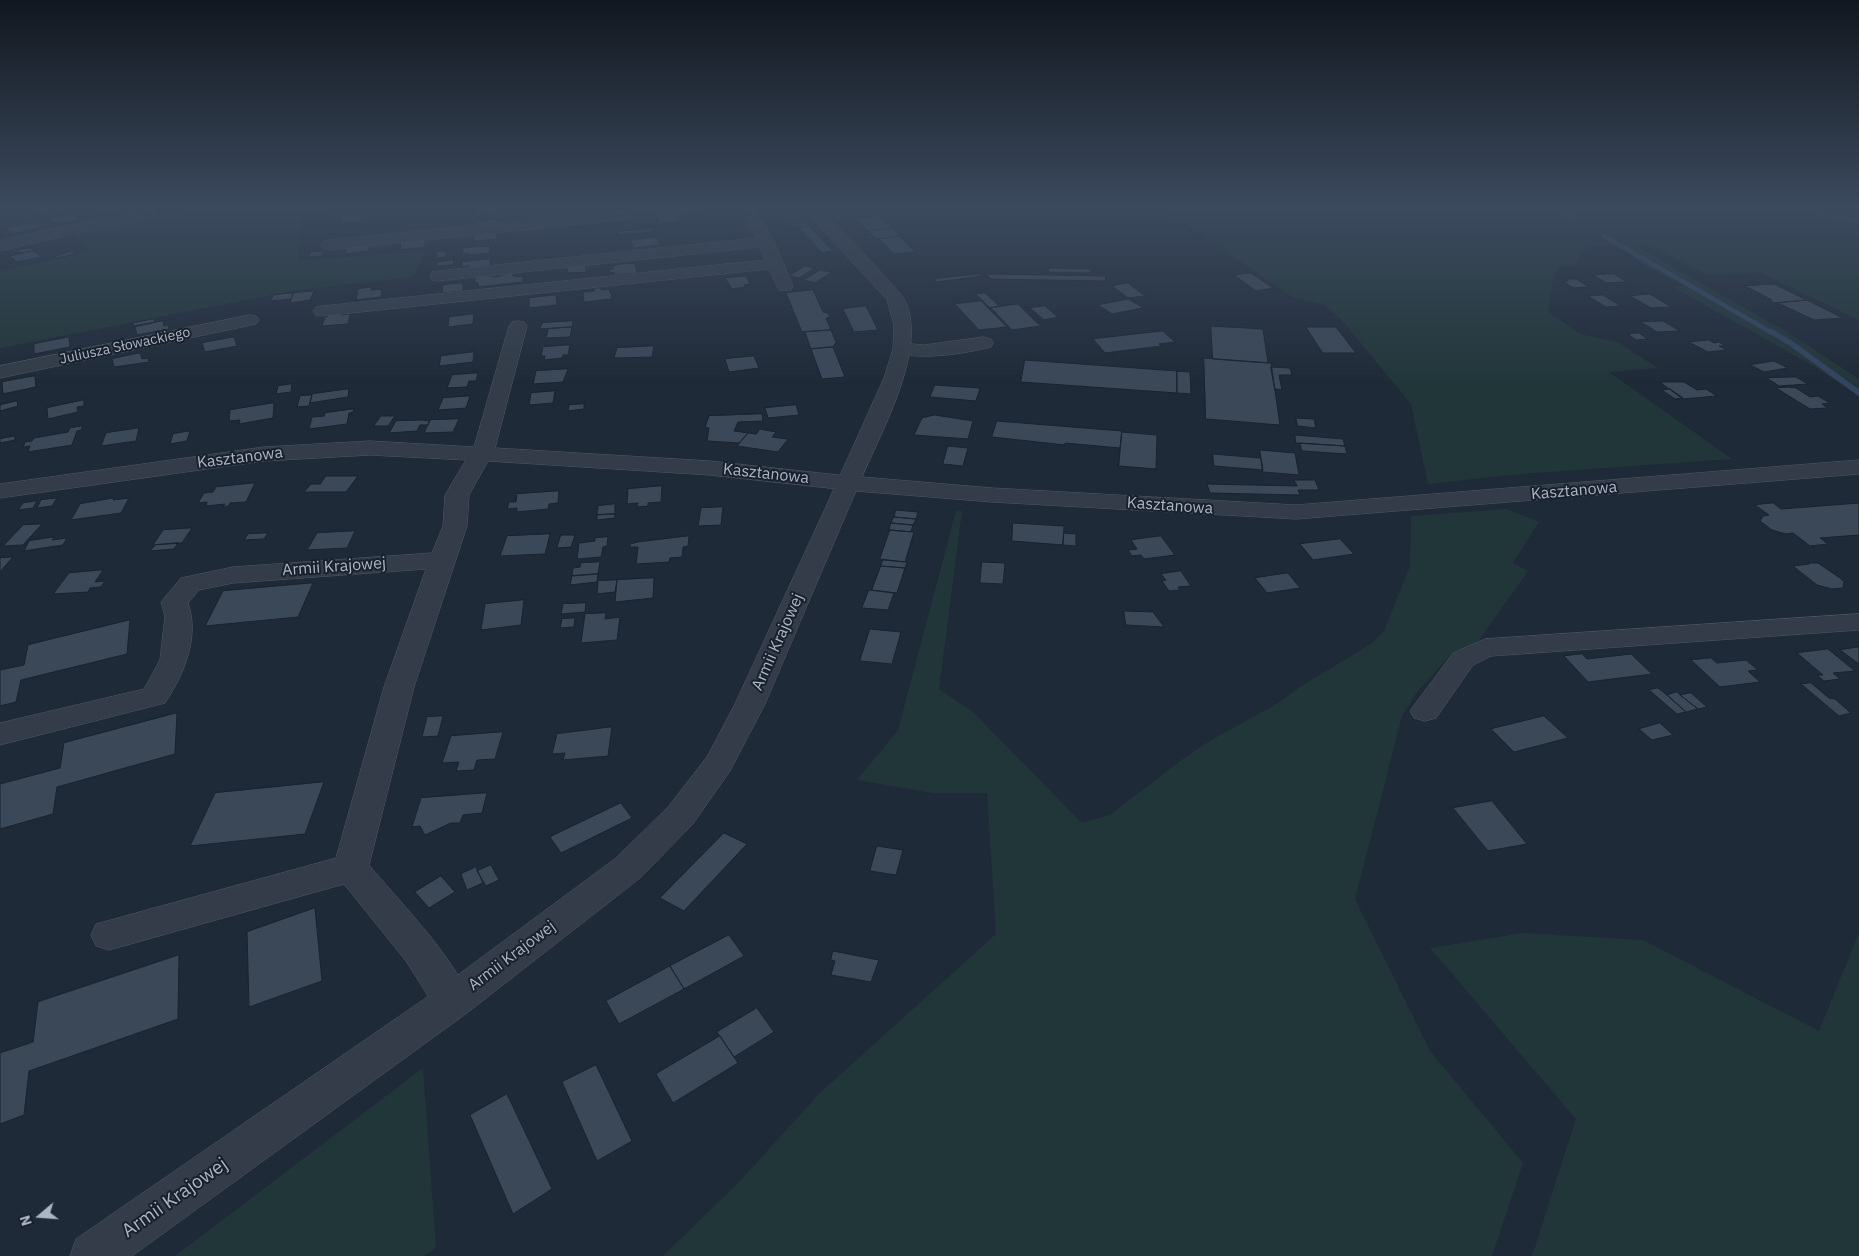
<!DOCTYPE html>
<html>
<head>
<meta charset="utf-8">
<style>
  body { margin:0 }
  #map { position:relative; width:1859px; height:1256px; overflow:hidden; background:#1f2a38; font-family:"IBM Plex Sans",sans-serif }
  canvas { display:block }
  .north { position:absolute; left:15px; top:1191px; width:50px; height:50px; -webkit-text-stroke:4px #18212d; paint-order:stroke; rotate:252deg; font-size:14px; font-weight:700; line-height:20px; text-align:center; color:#adb6c5 }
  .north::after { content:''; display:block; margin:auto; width:18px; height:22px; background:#adb6c5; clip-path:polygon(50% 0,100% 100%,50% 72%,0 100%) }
</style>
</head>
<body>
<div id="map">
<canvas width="1859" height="1256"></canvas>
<div class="north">N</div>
</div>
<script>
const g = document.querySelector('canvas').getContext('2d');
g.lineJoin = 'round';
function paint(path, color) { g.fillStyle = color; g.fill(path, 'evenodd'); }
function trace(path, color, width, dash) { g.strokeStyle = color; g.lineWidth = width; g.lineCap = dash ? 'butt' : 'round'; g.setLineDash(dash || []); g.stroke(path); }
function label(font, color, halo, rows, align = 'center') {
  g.font = font + ' "IBM Plex Sans",sans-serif'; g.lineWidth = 4; g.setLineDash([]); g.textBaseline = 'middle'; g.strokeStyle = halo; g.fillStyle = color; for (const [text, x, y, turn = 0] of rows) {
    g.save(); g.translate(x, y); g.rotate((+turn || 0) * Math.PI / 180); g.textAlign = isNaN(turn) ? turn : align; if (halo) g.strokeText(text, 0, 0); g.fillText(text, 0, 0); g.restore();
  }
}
paint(new Path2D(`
  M180,208H350L303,213L299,235V261L426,251L413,277L297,290L0,348V269L3,271L90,251L72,233L181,210Z
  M1817,208L1859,219V320L1759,272L1709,276L1647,244L1637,247L1789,333L1859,379V396L1817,368L1673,287L1684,286L1642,264L1624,249L1597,245L1584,250L1575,265L1558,267L1553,281L1548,312L1580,334L1617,342L1658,368L1609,372L1732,459L1521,474L1428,484L1411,404L1342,320L1324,304L1294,298L1162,208Z
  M1507,509L1539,522L1513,563L1528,571L1477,643L1453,652L1417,692L1402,716L1355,899L1430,1051L1523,1163L1492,1256H663L738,1183L820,1093L996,934L987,793H933L857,780L898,730L956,511H962L939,689L973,712L1082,823L1110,815L1180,761L1213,739L1275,705L1300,687L1372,643L1384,631L1410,566L1411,516Z
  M1523,933L1643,940L1819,1031L1859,933V1256H1532L1576,1119L1430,948Z
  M423,1068L436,1248L424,1256H175Z`), '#213639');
trace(new Path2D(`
  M1559,208L1573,216
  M1807,208L1859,221
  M1604,236L1774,334`), '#324560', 4.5);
trace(new Path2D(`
  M1772,332L1792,344L1859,393`), '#324560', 5.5);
const building = new Path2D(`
  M42,208H48L52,212L36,215L31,211Z
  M102,208H120L121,210L99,214L95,210Z
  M477,208H498V214L476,216Z
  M355,212L354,214H363L361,221L340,223L342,216H338L339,213Z
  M676,213L677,216H682L683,218H678L679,222L659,223L657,215Z
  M72,214L79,220L57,224L50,218Z
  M880,216L892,228L868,231L857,219Z
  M498,219V225L476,227V221Z
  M35,222L42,227L12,234L5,228Z
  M805,222L809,226L795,228L791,224Z
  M809,226L833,251L822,253L799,228Z
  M652,228L653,232L618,235L617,232Z
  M892,228L900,236L876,239L868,231Z
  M497,233L496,239L473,241L474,235Z
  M899,236L915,252L894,254L879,239Z
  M657,237L660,245L633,248L631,240Z
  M425,238V247L400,250L401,241Z
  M370,244L368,251L345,254L347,246Z
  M490,246V253L469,255V253L462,254L463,248Z
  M30,248L34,251L14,254L21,253L18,250Z
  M34,251L41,257L17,262L10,256Z
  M71,251L76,254L57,258L54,257Z
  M324,251L322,256L308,257L311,252Z
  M446,251V257L436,258V252Z
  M490,259V266L469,268V266L462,267V262Z
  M454,260L453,265L436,266L437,262Z
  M628,263L635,264L637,273L614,275V272L610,273L609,269H613V266Z
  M585,265L587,272L568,273L567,267Z
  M805,266L815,268L799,278L789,276Z
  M1049,268L1091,269V273L1049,272Z
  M820,270L832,272L815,283L804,280Z
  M509,273L513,274V276L526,277L523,278V282L478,287V283H475V276L490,275V276L496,277Z
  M1251,273L1273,288L1256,291L1234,275Z
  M979,274L982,276L936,282L934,279Z
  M986,274L1105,276L1106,281L991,279Z
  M1614,274L1627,282L1606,283L1593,275Z
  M746,276L750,284L744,285L745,287L732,289L725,278Z
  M1565,279H1576L1589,287L1573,288L1563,281H1568Z
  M463,283V291L442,293L443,285Z
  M1128,283L1145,296L1128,298L1112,286Z
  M1774,284L1807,300L1774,303L1768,300H1772L1745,286Z
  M372,287L371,290L382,289L381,297L356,300L358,289Z
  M594,288H601L602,290L609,289L610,293L612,292L611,299L584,302L583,292L594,291Z
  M813,290L823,312L828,313L830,317L826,318L831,330L802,332L786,293Z
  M314,291L310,300L290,303L293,293Z
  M293,293L291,299L271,301L273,295Z
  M985,293L999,306L990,308L976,294Z
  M1650,294L1671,307L1651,308L1630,296Z
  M556,295L557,305L529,308V298Z
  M1603,295L1621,306L1606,307L1588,296Z
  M1129,299L1143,308L1112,314L1098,305Z
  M1807,300L1843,318L1814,320L1778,303Z
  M981,301L1007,327L979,330L955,304Z
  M1018,304L1035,321L1041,326L1012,330L991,308Z
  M866,306L878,330L854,332L843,309Z
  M1045,306L1058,317L1044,320L1030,308Z
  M341,312V315L350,314L348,324L322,326L325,317L328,316L329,314Z
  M474,314L473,324L448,327L449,317Z
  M154,319L155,322L134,326L133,323Z
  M163,321L164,326L168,325L169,329L137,335L135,327Z
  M573,321L572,327L540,329L542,323Z
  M1663,321L1680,331L1657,332L1641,322Z
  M1211,326L1263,329L1268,363L1213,359Z
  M572,327L570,337L546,338L548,329Z
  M1306,327H1336L1356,353H1323Z
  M831,330L836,342L833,347L811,349L805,332Z
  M1163,331L1175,342L1159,344L1162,346L1105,353L1093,339Z
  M1639,333L1648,339L1636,340L1628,334Z
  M69,337L70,347L34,354V344Z
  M234,337L237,346L205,352L202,343Z
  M1709,340L1714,343L1719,342L1725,346H1719L1727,350L1708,352L1689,342Z
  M570,345L568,355H563L562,358L544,360L545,356H541L543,347Z
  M654,346L652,357L614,358L617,348Z
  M833,347L845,377L822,379L811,349Z
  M474,352L473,362L439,366L441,356Z
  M140,353L142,359L148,358L149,362L114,367L112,359Z
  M754,356L759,368L729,372L725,359Z
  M1204,358L1271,363L1280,425L1206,419Z
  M1025,360L1177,371V393L1021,382Z
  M1774,361L1788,368L1764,372L1750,365Z
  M1271,367L1290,368L1292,375H1279L1282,390L1275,389Z
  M568,369L563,382L533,384L536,371Z
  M1177,371L1190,372L1191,394L1177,393Z
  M478,373L476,381H469L467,387L447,388L452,375Z
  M35,376L36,387L3,394L2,382Z
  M1796,377L1808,384L1779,386L1767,378Z
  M1664,382H1684L1697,390L1706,389L1717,396L1683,399L1661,383Z
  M292,384L291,392L276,394L278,386Z
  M935,385L980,388L976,401L930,397Z
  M1789,387L1796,388L1810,397L1818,396L1830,403L1822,404L1828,408L1810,409L1776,388Z
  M349,389L348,397L310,403L312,394Z
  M1670,389L1683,398L1675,399L1662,390Z
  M555,391L553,403L529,405L531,393Z
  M312,395L309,406L297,407L300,396Z
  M470,396L466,408L438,410L443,398Z
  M84,400V406L77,407L78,412L48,419L47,408Z
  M17,401L18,406L0,411V405Z
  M274,403L273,418L239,424L240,420L229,421L230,410Z
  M584,404V409L568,411L569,405Z
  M796,405L799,415L768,418L765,408Z
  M354,409L353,412L349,413L347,424L309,429L312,417L324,416L325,413Z
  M762,414L763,421L738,422L734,431L748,433L739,443L707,441L709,428L705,427L709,416Z
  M935,415L973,421L968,439L914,435L922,418Z
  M381,416H395L388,426H374Z
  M1296,418L1314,419L1316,428L1298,426Z
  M459,419L453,432L424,433L430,420Z
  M422,420L430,421L428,425H420L417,431L389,433L396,421Z
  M997,421L1122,431L1120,448L1065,443V445L992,437Z
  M83,426L81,430L77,431L72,445L28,452L30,446L23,447L25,442L32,441L34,438L68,432L70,428Z
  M139,428L136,441L101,446L106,433Z
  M760,429L776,432L772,437L788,439L778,452L737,446L748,433L756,434Z
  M190,431L187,441L170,444L173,434Z
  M1122,432L1157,435L1156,469L1119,466Z
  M1295,435L1343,439L1345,446L1296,443Z
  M15,436V440L0,443V439Z
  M1300,443L1345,446L1347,454L1302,451Z
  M948,446L968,448L963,466L943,464Z
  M1260,450L1295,453L1299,475L1263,472Z
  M1213,454L1261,458L1263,470L1214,466Z
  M326,476H358L346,492H304L311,484H320Z
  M1294,480H1315L1319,490H1298L1300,495L1210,493L1207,484L1297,486Z
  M255,483L246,502L230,503L229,506L223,507L225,504L206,506L207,502L198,503L204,493L213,492L216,487Z
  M662,486L661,502L648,503V506L637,507L638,503L627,504L628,489Z
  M559,491L558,503L549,504L548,509L517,512V508L507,509L509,502H516L517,494Z
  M57,498L52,506L37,508L41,500Z
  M114,498L113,500L129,498L121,513L71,520L80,504Z
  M37,501L33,508L18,510L23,503Z
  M1773,503L1781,509L1859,503V535L1820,538L1828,544L1810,546L1793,533L1786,534L1772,530L1760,521L1763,516L1769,515L1755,505Z
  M615,504V514L597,515L598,506Z
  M723,507L721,525L698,526L701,508Z
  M896,510L918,512L916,519L894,517Z
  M615,514V518L597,520V515Z
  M894,517L916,519L913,525L891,523Z
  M891,523L913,525L911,532L889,530Z
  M1013,523L1064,526L1063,545L1012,541Z
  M42,524L23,545L3,546L23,525Z
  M192,528L182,543L153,545L163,530Z
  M890,530L914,532L905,562L880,559Z
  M355,531L347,548L307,550L317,533Z
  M268,533L264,539L244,540L248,534Z
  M1064,533L1076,534V546L1063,545Z
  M550,534L545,554L500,556L507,536Z
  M561,535H575L571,547L557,548Z
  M689,536L688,546L683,547L682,557L670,558L669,562L636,564L638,547H630V544L638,542Z
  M1161,536L1175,555L1144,559L1141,555L1132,556L1128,550L1137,549L1131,540Z
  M54,537L52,540L67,538L63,545L24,551L29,541Z
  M608,537L607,546L603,547L601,557L577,559L579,543L595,541V538Z
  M1340,539L1354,554L1313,560L1300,544Z
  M178,543L174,549L150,551L155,545Z
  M13,557L0,572V558Z
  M883,560L905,562H907L905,568L881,566Z
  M600,562L598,574L572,576L573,568L580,567L581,563Z
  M982,562L1005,563L1003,584L980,583Z
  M1808,563H1818L1840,578L1844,582L1843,588L1832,589L1817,585L1793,566L1809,564Z
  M881,566L905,568L897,593L872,590Z
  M103,570L95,582L105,581L101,587L90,588L88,592L53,594L69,573Z
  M1181,571L1191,586L1178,587L1180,590L1169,591L1162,581L1166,580L1161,574Z
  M1288,573L1300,588L1267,593L1255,578Z
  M598,574L597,582L570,585L572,576Z
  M654,578L653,598L615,602L617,580Z
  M617,580L615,592L597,594L598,581Z
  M313,583L298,617L205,626L223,591Z
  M869,590L894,593L888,610L862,608Z
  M524,600L521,625L481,630L485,604Z
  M586,603L585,612L561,614L563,604Z
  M1124,611L1153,612L1164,627L1126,625Z
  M606,613L605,619L620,617L617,640L581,643L585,614Z
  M575,618L574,627L560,628L562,619Z
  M130,620L127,654L21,680L16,702L0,706V670L24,665L28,645Z
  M870,629L901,632L892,664L860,661Z
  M1859,647V664L1840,650Z
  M1828,649L1855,671L1833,673L1840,679L1824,681L1817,675H1823L1797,653Z
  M1582,654L1587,659L1631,654L1652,674L1588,682L1564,656Z
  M1711,658L1717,663L1746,660L1758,670L1748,671L1760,682L1720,687L1691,660Z
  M1811,683L1829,698L1835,699L1851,713L1839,716L1801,684Z
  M1658,688L1667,695L1686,712L1677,714L1649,690Z
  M1677,692L1680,695L1698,709L1686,712L1667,695Z
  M1691,693L1707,707L1698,709L1680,695Z
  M177,713L175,754L57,787L53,814L0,829V784L60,768L64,743Z
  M443,716L438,736L422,737L427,717Z
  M1544,716L1568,738L1514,752L1491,729Z
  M1660,723L1673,735L1652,740L1639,729Z
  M612,727L608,756L563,760L565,753L552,754L557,734Z
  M503,732L495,759L477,760L474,770L456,771L459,762L442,763L451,736Z
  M324,782L305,834L190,846L215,793Z
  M487,793L482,813L463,815L460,823H451L425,835L420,826L412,827L421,798Z
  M1492,801L1527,844L1488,851L1453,808Z
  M621,803L632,818L561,853L550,837Z
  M724,833L747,844L684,911L660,898Z
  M877,846L903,850L896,875L870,871Z
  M491,865L499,880L486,886L477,871Z
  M476,867L483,883L467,890L461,874Z
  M441,876L455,892L429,908L415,892Z
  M315,908L322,981L249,1007L247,932Z
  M729,935L744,956L684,989L670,966Z
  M833,951L879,960L871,982L831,975L835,961L831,960Z
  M179,955L178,1019L29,1071L24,1115L0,1124V1053L33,1042L38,1002Z
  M670,966L684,989L619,1024L606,1001Z
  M757,1008L774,1032L734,1057L717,1032Z
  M720,1036L738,1063L673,1103L656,1074Z
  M596,1065L632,1141L597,1161L562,1082Z
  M507,1094L552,1189L513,1214L470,1115Z`);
paint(building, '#3b4858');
trace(building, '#1a232f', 1);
const minor = new Path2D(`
  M146,208L155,209L157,212L155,215L150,216L0,251V241Z
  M650,208H706L699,212L329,250L323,248L321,245L323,242L329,240Z
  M740,208H755L774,242L793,286L791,290H779L769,269L322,316L316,315L313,311L316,307L322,306L765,260L760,247L438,281L432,280L430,276L432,272L438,271L756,238Z
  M250,315L256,316L259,320L256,324L0,378V366Z
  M518,321L524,322L527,326L495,448L710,461L847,476L855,478L859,483L855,488L847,490L710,475L488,461L469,495L467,526L414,687L369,865C405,908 448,950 472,1001L467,1013L453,1018L439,1013L406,961L344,884L109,950L96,946L91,935L96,924L336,858L384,687L426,569L233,583L199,590L188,603C200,637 184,674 165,703L0,745V723L144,689L160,660L165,616L161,602L181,578L233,567L432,553L443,526L445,495L466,460L370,455L264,461L0,498V484L264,447L370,441L474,447L509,326L512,322Z
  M984,337L991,339L993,343L991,347C963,354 923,360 895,353L893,349L895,345L902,343L924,345Z
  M1859,614V630L1491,656L1473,665L1436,718L1425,721L1414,718L1410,711L1453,653L1485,639Z`);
const tertiary = new Path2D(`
  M803,208H819C841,231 865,253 885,277C891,284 898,290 903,297C931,344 881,432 862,477L992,488L1296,505L1859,460V474L1296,519L992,502L856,491L765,704L730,771L692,825L640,878L467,1013L132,1256H70L76,1239L439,989L616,858L668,807L707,757L735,704L824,511L884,378L893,349L894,325L887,300Z`);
trace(minor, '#505966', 1);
trace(tertiary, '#505966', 1);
paint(minor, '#333c48');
paint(tertiary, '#333c48');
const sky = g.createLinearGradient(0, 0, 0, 384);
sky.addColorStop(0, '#11171f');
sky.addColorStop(0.54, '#3c4a5e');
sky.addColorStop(1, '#3c4a5e00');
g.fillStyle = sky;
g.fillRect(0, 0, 1859, 384);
label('14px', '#adb6c5', '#18212d', [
  ["Juliusza Słowackiego",125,346,-12]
]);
label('16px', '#adb6c5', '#18212d', [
  ["Kasztanowa",240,458,-7],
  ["Kasztanowa",766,474,6],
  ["Kasztanowa",1574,491,-5],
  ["Kasztanowa",1170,506,4],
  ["Armii Krajowej",334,567,-4],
  ["Armii Krajowej",778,642,-66],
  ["Armii Krajowej",512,956,-37]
]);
label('19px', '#adb6c5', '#18212d', [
  ["Armii Krajowej",175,1198,-35]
]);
</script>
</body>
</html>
